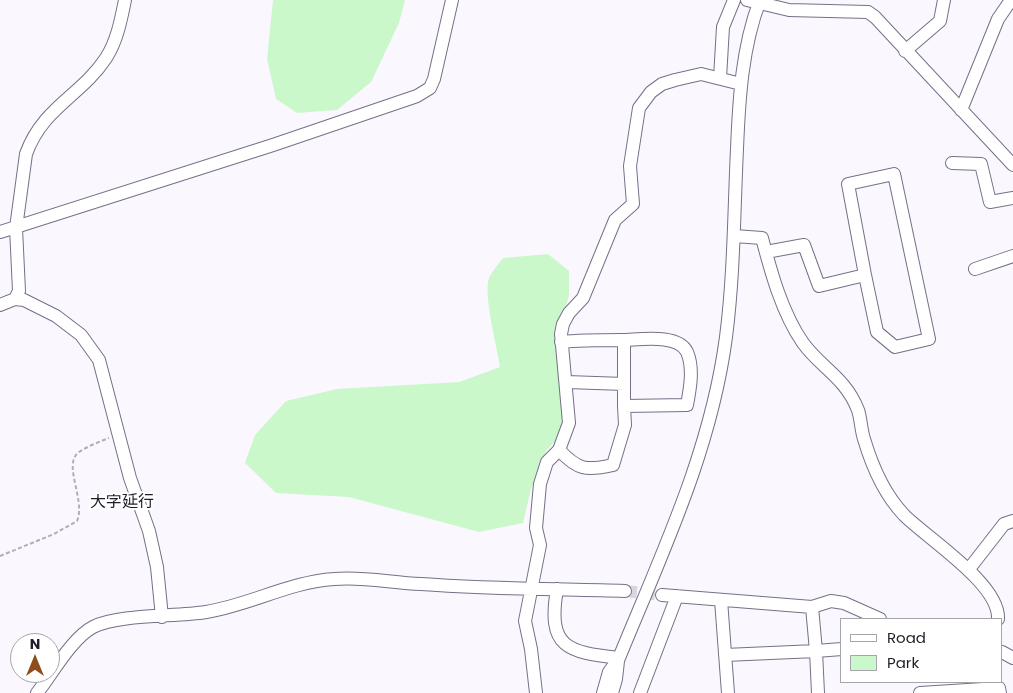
<!DOCTYPE html>
<html>
<head>
<meta charset="utf-8">
<style>
  body { margin:0 }
  #map { position:relative; width:1013px; height:693px; overflow:hidden; background:#faf8fe; font-family:Poppins,sans-serif }
  canvas { display:block }
  .legend { position:absolute; left:840px; top:618px; width:162px; height:65px; box-sizing:border-box; background:#fff; border:1px solid #a6a5a9; margin:0; padding:6px 9px; list-style:none; font-size:15px; color:#201d28 }
  .legend li { display:flex; align-items:center; gap:10px; height:25px }
  .legend b { width:25px; border:1px solid #a6a5a9 }
  .north { position:absolute; left:10px; top:633px; width:50px; height:50px; box-sizing:border-box; background:#fff; border:1px solid #a6a5a9; border-radius:50%; rotate:0deg; font-size:14px; font-weight:700; line-height:20px; text-align:center; color:#201d28 }
  .north::after { content:''; display:block; margin:auto; width:18px; height:22px; background:#8f4c1c; clip-path:polygon(50% 0,100% 100%,50% 72%,0 100%) }
</style>
</head>
<body>
<div id="map">
<canvas width="1013" height="693"></canvas>
<ul class="legend">
<li><b style="height:6px;background:#fff"></b>Road</li>
<li><b style="height:14px;background:#cbf8cb"></b>Park</li>
</ul>
<div class="north">N</div>
</div>
<script>
const g = document.querySelector('canvas').getContext('2d');
g.lineJoin = 'round';
function paint(path, color) { g.fillStyle = color; g.fill(path, 'evenodd'); }
function trace(path, color, width, dash) { g.strokeStyle = color; g.lineWidth = width; g.lineCap = dash ? 'butt' : 'round'; g.setLineDash(dash || []); g.stroke(path); }
function label(font, color, halo, rows, align = 'center') {
  g.font = font + ' Poppins,"Noto Sans JP",sans-serif'; g.lineWidth = 4; g.setLineDash([]); g.textBaseline = 'middle'; g.strokeStyle = halo; g.fillStyle = color; for (const [text, x, y, turn = 0] of rows) {
    g.save(); g.translate(x, y); g.rotate((+turn || 0) * Math.PI / 180); g.textAlign = isNaN(turn) ? turn : align; if (halo) g.strokeText(text, 0, 0); g.fillText(text, 0, 0); g.restore();
  }
}
paint(new Path2D(`
  M273,0H405L399,23L371,82L337,110L297,113L276,99L267,59Z
  M548,254L569,271V296L557,337L565,430L546,451L531,489L523,523L479,532L349,497L276,493L245,463L255,435L286,401L337,389L459,382L500,367C497,346 483,295 489,278C492,271 498,265 503,258Z`), '#cbf8cb');
trace(new Path2D(`
  M625,591L662,595`), '#d9d7de', 12, [12, 6]);
const minor = new Path2D(`
  M747,0L789,10L868,12L875,17L1013,165
  M905,51L940,21L944,0
  M720,78L723,27L734,0
  M961,110L998,19L1011,0
  M952,163L981,164L990,202L1013,198
  M0,232L273,145L417,96L430,88L434,79L452,0
  M734,236L762,238C771,272 782,313 803,343C821,368 845,377 858,410C861,419 861,430 864,439C872,466 885,495 904,515C928,539 1000,584 998,619
  M766,252L804,245L819,286L865,275L877,332L895,347L929,339L894,174L848,184L865,275
  M975,269L1013,256
  M15,299L19,291L16,228L26,154C43,107 81,96 106,58C117,41 121,20 125,0
  M0,305L15,299L24,300L56,316L81,335L99,360L130,478L149,531L157,567L162,617
  M624,340V406
  M567,382L624,384
  M559,450C578,470 586,471 613,465L625,425L624,406L687,405C690,389 694,368 687,352C678,333 638,340 622,340C601,340 581,340 561,342
  M969,569L1004,524L1013,521
  M557,589C547,648 567,652 619,658
  M662,595L812,607L831,601L844,603L880,619
  M721,600L728,693
  M812,607L816,651L842,649
  M1002,652L1013,658
  M725,655L816,651L818,693
  M37,693C52,674 72,638 93,627C119,614 175,617 206,612C250,605 289,582 334,579C362,576 392,583 421,584C488,589 557,589 625,591
  M536,693L531,649L525,621L540,545L536,528L540,484L547,462L559,450L569,423L561,334L563,324L569,313L583,298L615,220L633,204L630,166L639,108L651,92L662,84L675,80L701,74L741,84
  M603,693L609,672L619,658C662,553 711,451 726,337C734,275 734,211 737,149C739,99 742,47 760,0
  M612,693L616,679L618,661
  M640,693L677,596
  M920,693L999,688L1000,693`);
trace(minor, '#766f88', 14);
trace(new Path2D(`
  M0,556L54,534L77,521C86,500 62,464 79,452C88,446 99,442 109,438`), '#b0aeb6', 2, [4, 2.5]);
trace(minor, '#fff', 12);
label('16px', '#201d28', '#fff', [
  ["大字延行",122,503]
]);
</script>
</body>
</html>
